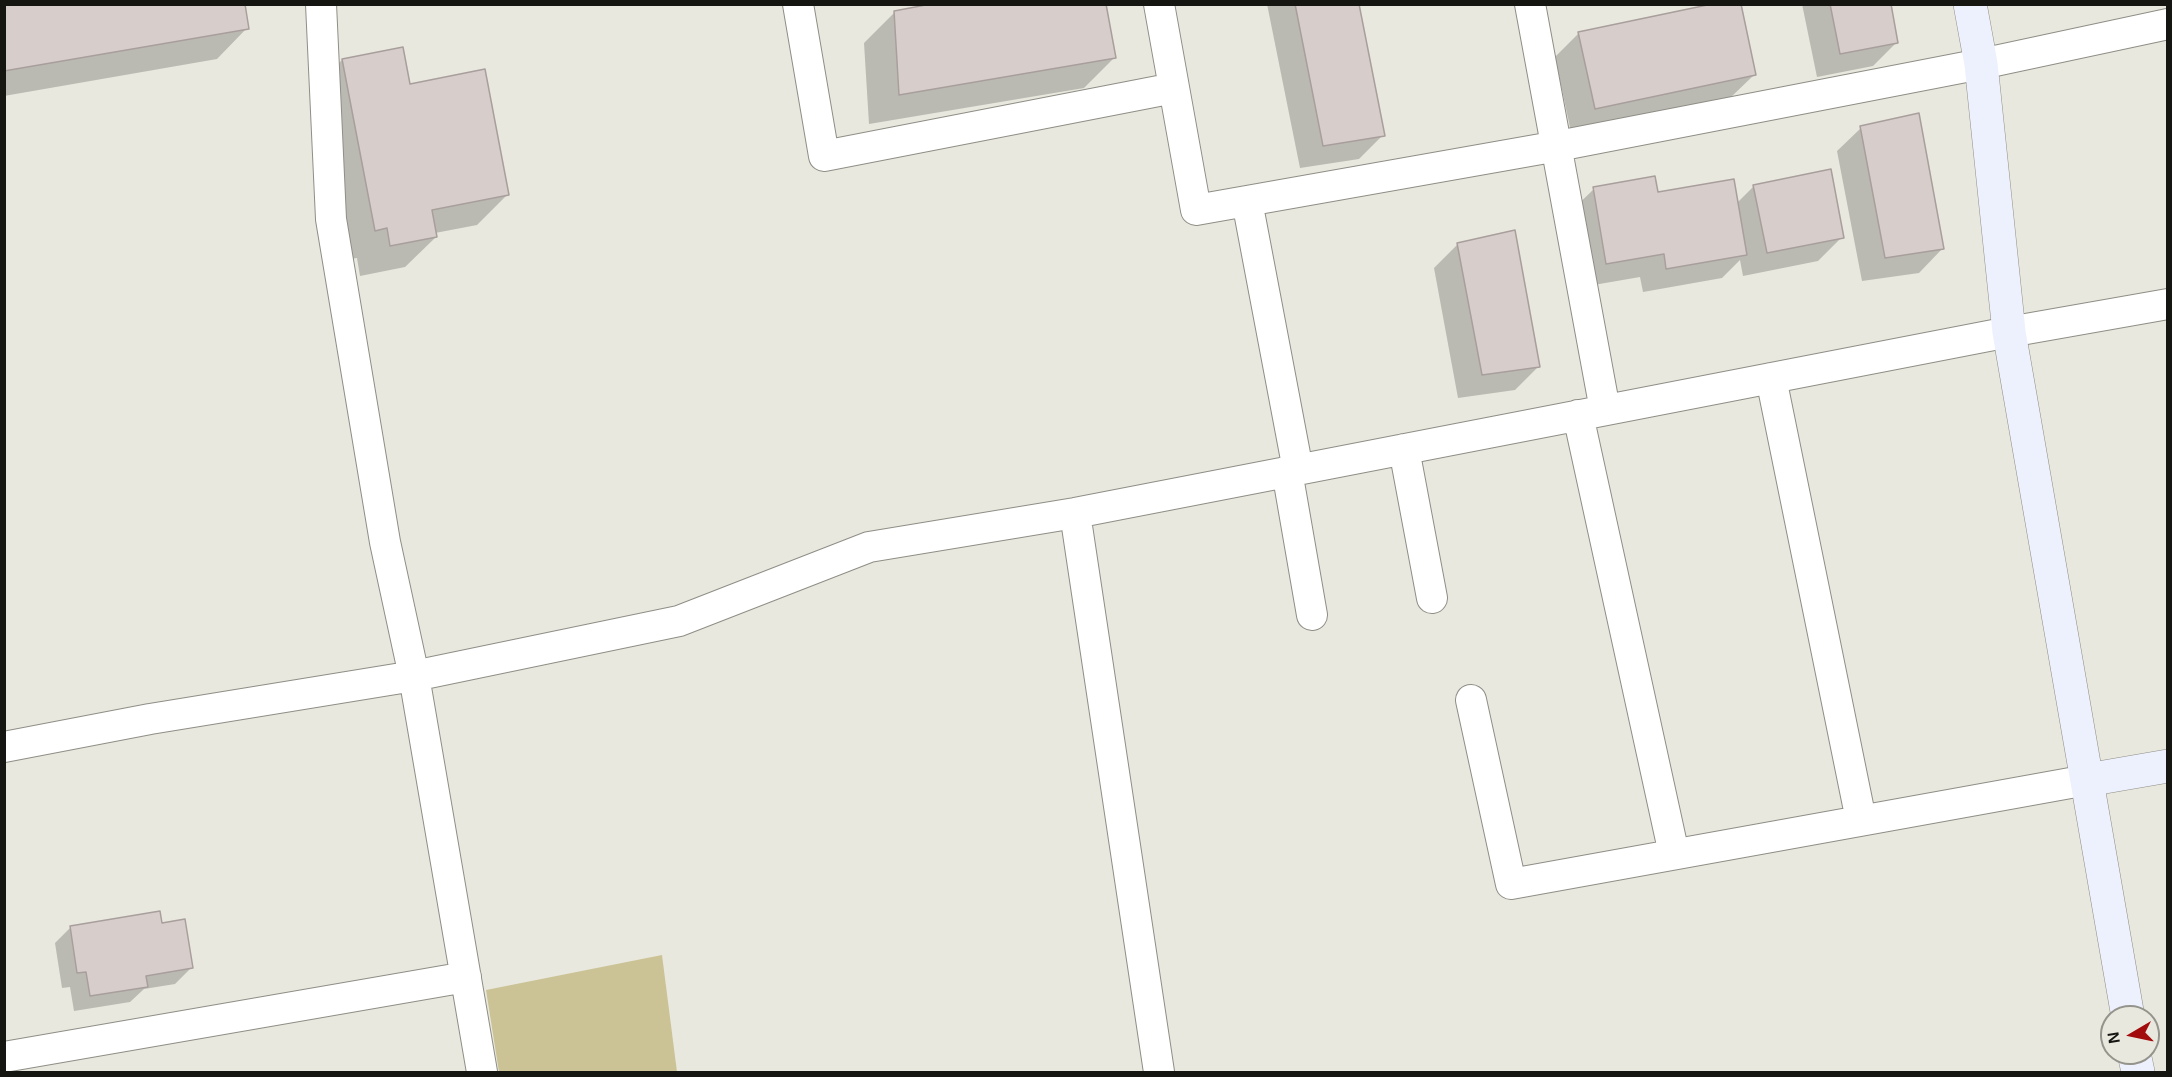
<!DOCTYPE html>
<html>
<head>
<meta charset="utf-8">
<style>
  body { margin:0 }
  #map { position:relative; width:2172px; height:1077px; overflow:hidden; background:#e9e8df; font-family:Helvetica,sans-serif }
  canvas { display:block }
  .frame { position:absolute; inset:0; border:6px solid #151512; pointer-events:none }
  .north { position:absolute; left:2100px; top:1005px; width:60px; height:60px; box-sizing:border-box; background:#e9e8df; border:2px solid #94948d; border-radius:50%; rotate:261deg; font-size:16px; font-weight:700; line-height:24px; text-align:center; color:#151512 }
  .north::after { content:''; display:block; margin:auto; width:21px; height:27px; background:#a30c0c; clip-path:polygon(50% 0,100% 100%,50% 72%,0 100%) }
</style>
</head>
<body>
<div id="map">
<canvas width="2172" height="1077"></canvas>
<div class="frame"></div>
<div class="north">N</div>
</div>
<script>
const g = document.querySelector('canvas').getContext('2d');
g.lineJoin = 'round';
function paint(path, color) { g.fillStyle = color; g.fill(path, 'evenodd'); }
function trace(path, color, width, dash) { g.strokeStyle = color; g.lineWidth = width; g.lineCap = dash ? 'butt' : 'round'; g.setLineDash(dash || []); g.stroke(path); }
paint(new Path2D(`
  M662,955L677,1072H499L486,990Z`), '#cbc395');
paint(new Path2D(`
  M4,4L247,28L217,59L4,96Z
  M1267,4H1358L1383,135L1359,159L1300,168Z
  M1802,4H1890L1897,42L1873,66L1817,77Z
  M895,12L1114,58L1084,88L869,124L864,43Z
  M1579,33L1754,75L1730,98L1571,132L1555,57Z
  M342,60L507,195L477,225L435,233L436,237L405,267L360,276L357,258L344,260L312,91Z
  M1861,128L1942,249L1919,273L1862,281L1837,151Z
  M1754,186L1842,237L1818,261L1743,276L1740,260L1722,278L1643,292L1640,277L1582,287L1570,212L1594,189L1737,203Z
  M1457,245L1539,366L1515,390L1458,398L1434,268Z
  M160,924L191,968L175,984L144,989L130,1002L74,1011L70,987L62,988L55,943L71,927Z`), '#0003');
const building = new Path2D(`
  M4,4H245L249,29L4,71Z
  M931,4H1106L1116,58L899,95L894,11Z
  M1295,4H1359L1385,136L1323,146Z
  M1712,4H1741L1756,75L1595,109L1578,32Z
  M1830,4H1891L1898,43L1840,54Z
  M403,47L410,84L485,69L509,195L432,210L437,237L390,246L387,228L375,231L342,59Z
  M1919,113L1944,249L1885,258L1860,126Z
  M1831,169L1844,238L1767,253L1753,185Z
  M1655,176L1658,192L1734,179L1747,255L1666,269L1664,254L1606,264L1593,187Z
  M1515,230L1540,367L1482,375L1457,243Z
  M160,911L162,923L185,919L193,968L146,976L148,987L90,996L86,972L77,973L70,926Z`);
paint(building, '#d7cecb');
trace(building, '#a89f9c', 1.5);
const street = new Path2D(`
  M321,4L331,219L385,542L414,676L482,1072
  M798,4L824,156L1174,88
  M1159,4L1196,210L1558,146L1981,64L2168,24
  M1530,4L1605,410
  M1247,201L1298,470
  M1771,378L1861,820
  M1578,415L1674,854
  M1404,449L1432,598
  M1287,471L1312,615
  M1075,513L1159,1072
  M1471,700L1511,884L2087,780
  M4,747L150,719L414,676L679,621L869,547L1075,513L2009,332L2168,304
  M4,1057L466,977`);
const secondary = new Path2D(`
  M1970,4L1981,64L2009,332L2128,1017
  M2087,780L2168,766
  M2134,1053L2138,1072`);
trace(street, '#8f8e86', 32);
trace(secondary, '#8f8e86', 34);
trace(street, '#fff', 30);
trace(secondary, '#edf1fd', 33);
</script>
</body>
</html>
